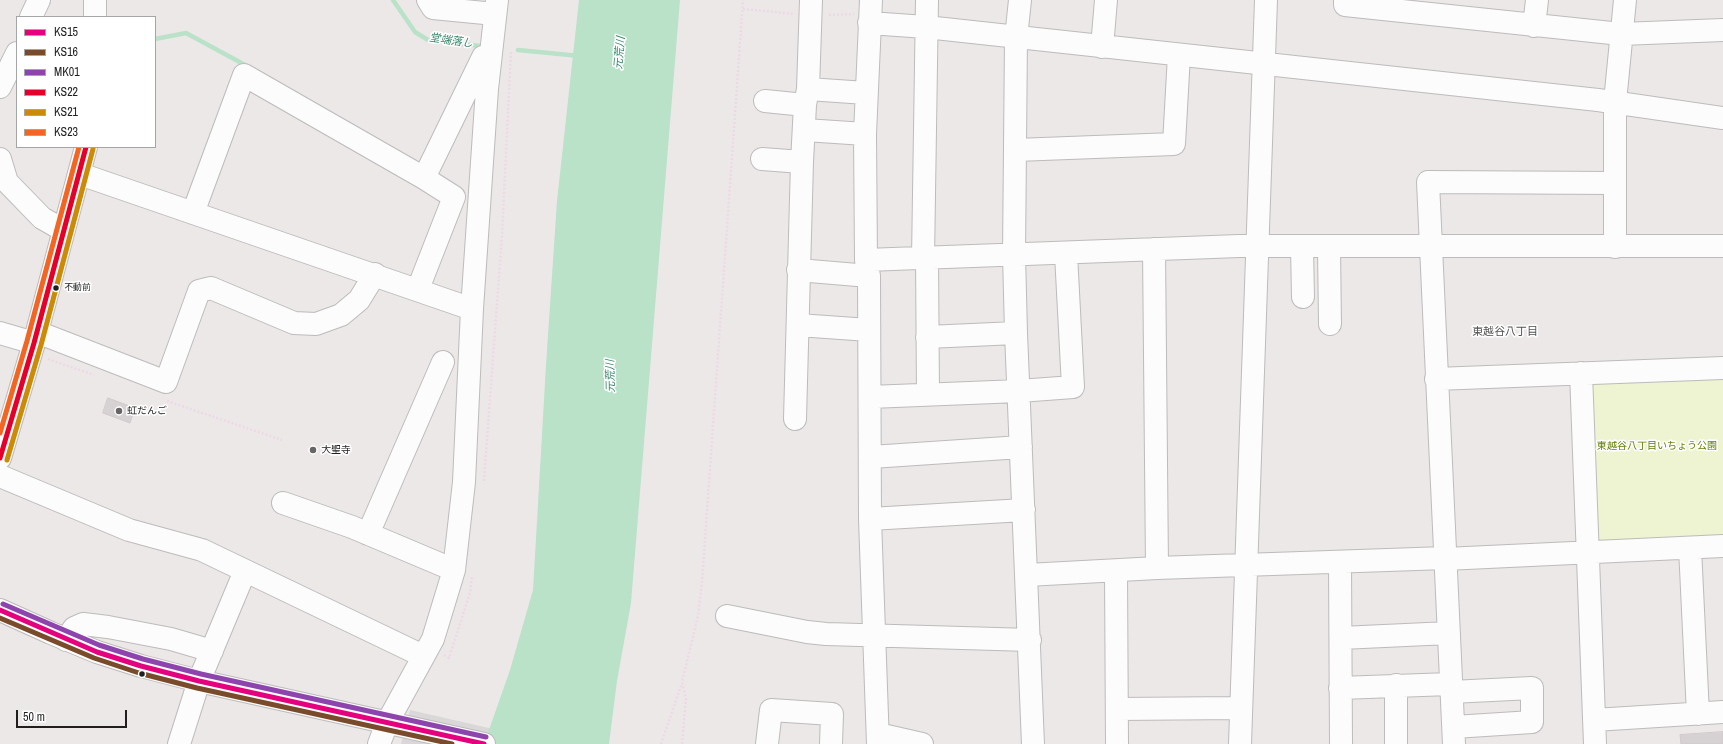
<!DOCTYPE html>
<html>
<head>
<meta charset="utf-8">
<style>
  body { margin:0 }
  #map { position:relative; width:1723px; height:744px; overflow:hidden; background:#ede8e8; font-family:"Archivo Narrow",sans-serif }
  canvas { display:block }
  .legend { position:absolute; left:16px; top:16px; width:140px; height:132px; box-sizing:border-box; background:#fff; border:1px solid #a5a5a5; margin:0; padding:5px 7px; list-style:none; font-size:12px; color:#1f1f1f }
  .legend li { display:flex; align-items:center; gap:8px; height:20px }
  .legend b { width:20px; border:1px solid #a5a5a5 }
  .scale { position:absolute; left:16px; top:710px; width:111px; height:18px; box-sizing:border-box; border:2px solid #1f1f1f; border-top:0; padding-left:5px; font-size:12px; line-height:14px; white-space:nowrap; color:#1f1f1f; -webkit-text-stroke:3px #fff; paint-order:stroke }
</style>
</head>
<body>
<div id="map">
<canvas width="1723" height="744"></canvas>
<ul class="legend">
<li><b style="height:5px;background:#e5007d"></b>KS15</li>
<li><b style="height:5px;background:#7a4b2a"></b>KS16</li>
<li><b style="height:5px;background:#8e44ad"></b>MK01</li>
<li><b style="height:5px;background:#e4002b"></b>KS22</li>
<li><b style="height:5px;background:#cc8b06"></b>KS21</li>
<li><b style="height:5px;background:#f26522"></b>KS23</li>
</ul>
<div class="scale">50 m</div>
</div>
<script>
const g = document.querySelector('canvas').getContext('2d');
g.lineJoin = 'round';
function paint(path, color) { g.fillStyle = color; g.fill(path, 'evenodd'); }
function trace(path, color, width, dash) { g.strokeStyle = color; g.lineWidth = width; g.lineCap = dash ? 'butt' : 'round'; g.setLineDash(dash || []); g.stroke(path); }
function label(font, color, halo, rows, align = 'center') {
  g.font = font + ' "Archivo Narrow","Noto Sans JP",sans-serif'; g.lineWidth = 3; g.setLineDash([]); g.textBaseline = 'middle'; g.strokeStyle = halo; g.fillStyle = color; for (const [text, x, y, turn = 0] of rows) {
    g.save(); g.translate(x, y); g.rotate((+turn || 0) * Math.PI / 180); g.textAlign = isNaN(turn) ? turn : align; if (halo) g.strokeText(text, 0, 0); g.fillText(text, 0, 0); g.restore();
  }
}
paint(new Path2D(`
  M1723,378V537L1597,544L1589,384Z`), '#eef3d2');
paint(new Path2D(`
  M410,710L559,744H401Z`), '#d9d7d7');
paint(new Path2D(`
  M579,0H680L631,603L617,681L609,744H484L510,670L533,590L546,365L557,201Z`), '#b9e2c8');
trace(new Path2D(`
  M393,0L415,32L428,40L480,46
  M155,39L186,33L247,66
  M518,50L580,56`), '#b9e2c8', 4.5);
const building = new Path2D(`
  M108,398L135,408L130,423L103,413Z
  M1723,732V744H1681L1680,735Z`);
paint(building, '#d6d1d3');
trace(building, '#d1c9cb', 1);
const minor = new Path2D(`
  M428,0L433,8L495,14
  M871,0L865,134L866,260L869,276L870,519L878,744
  M1020,0L1016,38L1014,255L1016,333L1033,744
  M1345,0V5L1621,34L1723,30
  M31,17L39,0
  M95,17V0
  M869,23L926,27L1598,100L1723,118
  M1534,26L1537,0
  M1102,47L1106,0
  M0,87L17,53
  M808,89L866,93
  M765,101L805,105
  M805,130L865,134
  M1016,150L1174,144L1179,55
  M0,159L7,182L42,218L63,230
  M762,159L802,162
  M80,174L472,309
  M193,213L244,75L424,178
  M1302,247L1303,297
  M1329,247L1330,324
  M1615,247V102L1625,0
  M1154,249L1157,568
  M927,258L928,394
  M923,259L927,0
  M866,260L1239,246H1723
  M798,270L869,276
  M418,289L454,197L424,178L483,57L490,56
  M798,325L869,330
  M37,332L166,382L199,291L211,288L294,323L316,324L341,315L359,300L375,274
  M0,333L34,343
  M927,337L1016,333
  M1581,373L1595,744
  M1436,379L1723,368
  M870,397L1019,391L1073,387L1066,254
  M795,419L802,162L805,105L808,89L811,0
  M871,457L1021,447
  M0,458L34,343L86,147
  M0,476L129,530L202,550L423,656
  M283,503L352,527L454,570
  M870,519L1024,510
  M368,534L443,362
  M1690,548L1698,714
  M1445,559L1723,546
  M1340,562L1341,744
  M1116,571L1117,744
  M1027,575L1157,568L1445,558
  M0,610L51,633L97,652L141,666L199,681L484,744
  M727,616L807,632L826,634L1030,640
  M1341,638L1449,633
  M66,640L74,628L83,624L108,627L171,639L212,651
  M1396,685V744
  M1340,688L1450,684
  M1451,692L1532,688V722L1454,727
  M1117,709L1241,708
  M1594,720L1723,712
  M878,734L922,744
  M179,744L199,681L245,571
  M379,744L387,723L433,639L454,570L464,482L472,309L487,89L497,0
  M767,744L771,710L832,714L831,744
  M1240,744L1266,0
  M1454,744L1428,182L1615,183`);
trace(minor, '#bdbbbb', 24);
trace(new Path2D(`
  M743,9L794,14
  M829,15L854,14
  M48,359L94,375
  M167,401L282,440
  M484,481L502,235L511,52
  M444,655L449,658L470,593L472,577
  M661,744L682,683
  M682,744L686,698L682,682L698,616L702,582L743,0`), '#ecd9e6', 2.5, [2, 2]);
trace(minor, '#fcfcfc', 22);
trace(new Path2D(`
  M0,610L97,652L141,666L199,681L484,744`), '#e5007d', 5);
trace(new Path2D(`
  M0,618L94,658L139,673L197,688L452,744`), '#7a4b2a', 5);
trace(new Path2D(`
  M3,604L99,645L143,659L201,674L486,737`), '#8e44ad', 5);
trace(new Path2D(`
  M0,458L34,343L86,147`), '#e4002b', 5);
trace(new Path2D(`
  M7,460L41,345L93,149`), '#cc8b06', 5);
trace(new Path2D(`
  M0,433L27,341L79,147`), '#f26522', 5);
for (const [x, y, r, color] of [
  [56,288,3.5,"#1f1f1f"],
  [119,411,4,"#676565"],
  [313,450,4,"#676565"],
  [142,674,3.5,"#1f1f1f"]
]) { const dot = new Path2D(); dot.arc(x, y, r, 0, 2 * Math.PI); g.fillStyle = color; g.fill(dot); trace(dot, '#fff', 1.5); }
label('9px', '#1f1f1f', '#fff', [
  ["不動前",64,288]
], 'left');
label('10px', '#1f1f1f', '#fff', [
  ["虹だんご",127,411],
  ["大聖寺",321,450]
], 'left');
label('10px', '#637f07', '#fff', [
  ["東越谷八丁目いちょう公園",1657,446]
]);
label('italic 11px', '#368468', '#fff', [
  ["堂端落し",451,41,8],
  ["元荒川",620,53,-85],
  ["元荒川",611,376,-91]
]);
label('11px', '#525252', '#fff', [
  ["東越谷八丁目",1505,332]
]);
</script>
</body>
</html>
